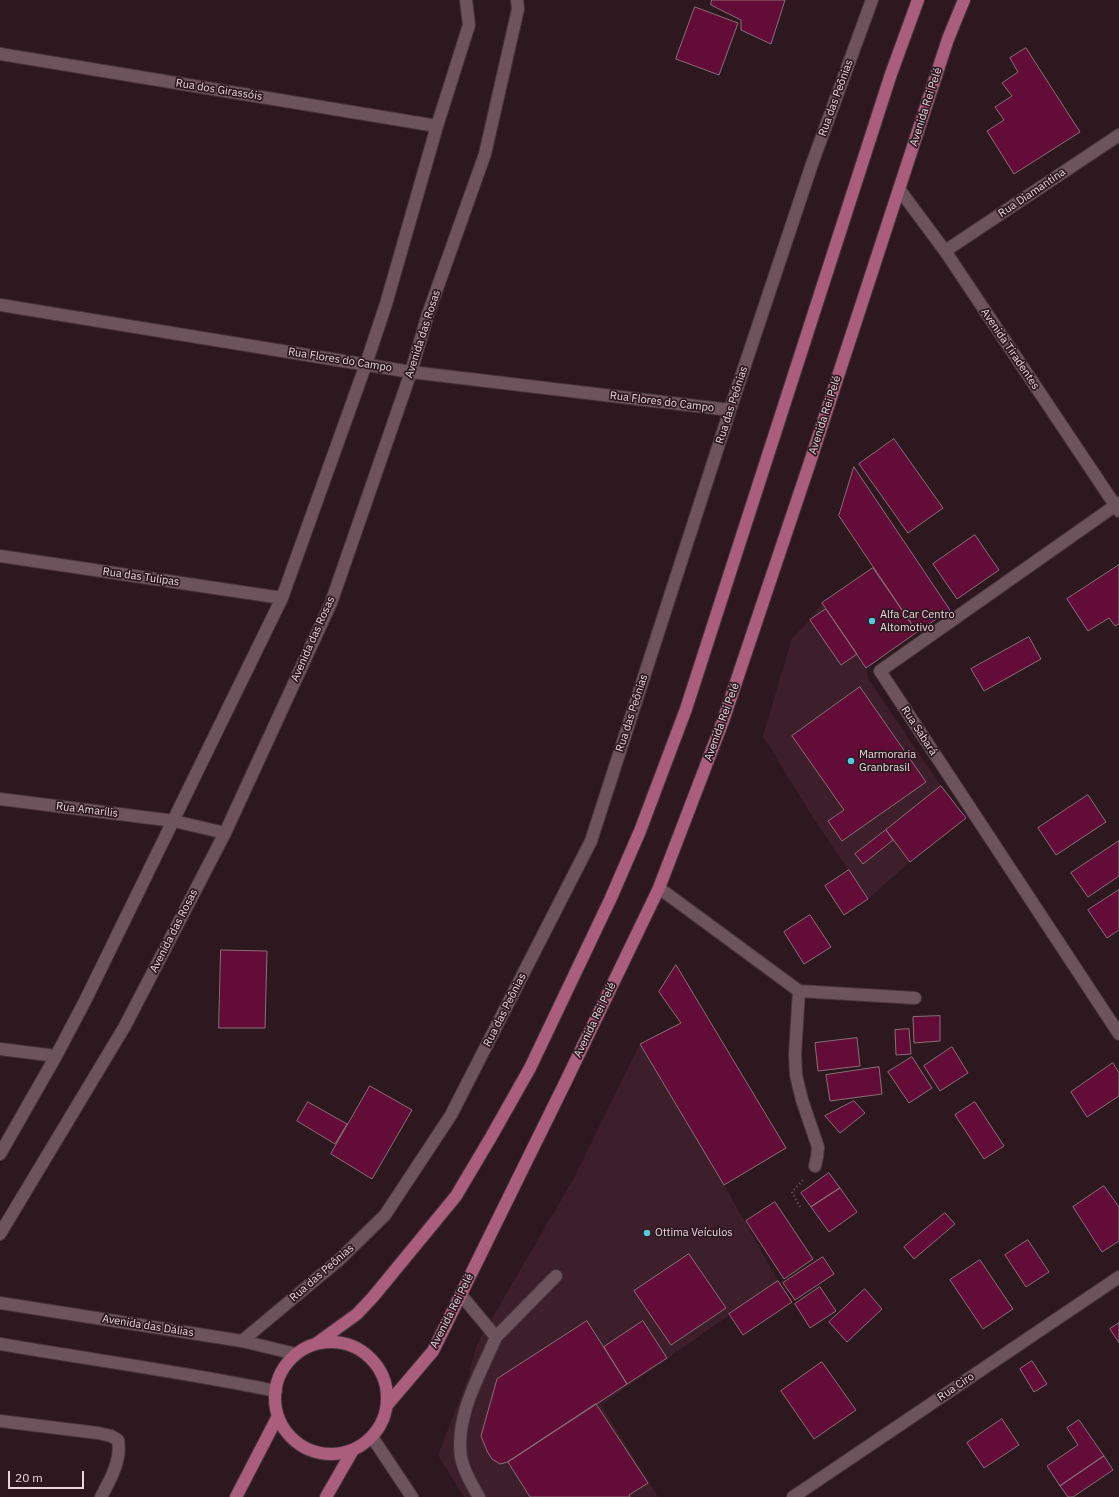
<!DOCTYPE html>
<html>
<head>
<meta charset="utf-8">
<style>
  body { margin:0 }
  #map { position:relative; width:1119px; height:1497px; overflow:hidden; background:#2e1820; font-family:"IBM Plex Sans",sans-serif }
  canvas { display:block }
  .scale { position:absolute; left:8px; top:1471px; width:76px; height:18px; box-sizing:border-box; border:2px solid #e7d7dc; border-top:0; padding-left:5px; font-size:12px; line-height:14px; white-space:nowrap; color:#e7d7dc; -webkit-text-stroke:3px #2e1820; paint-order:stroke }
</style>
</head>
<body>
<div id="map">
<canvas width="1119" height="1497"></canvas>
<div class="scale">20 m</div>
</div>
<script>
const g = document.querySelector('canvas').getContext('2d');
g.lineJoin = 'round';
function paint(path, color) { g.fillStyle = color; g.fill(path, 'evenodd'); }
function trace(path, color, width, dash) { g.strokeStyle = color; g.lineWidth = width; g.lineCap = dash ? 'butt' : 'round'; g.setLineDash(dash || []); g.stroke(path); }
function label(font, color, halo, rows, align = 'center') {
  g.font = font + ' "IBM Plex Sans",sans-serif'; g.lineWidth = 3.5; g.setLineDash([]); g.textBaseline = 'middle'; g.strokeStyle = halo; g.fillStyle = color; for (const [text, x, y, turn = 0] of rows) {
    g.save(); g.translate(x, y); g.rotate((+turn || 0) * Math.PI / 180); g.textAlign = isNaN(turn) ? turn : align; if (halo) g.strokeText(text, 0, 0); g.fillText(text, 0, 0); g.restore();
  }
}
paint(new Path2D(`
  M822,603L866,668L868,679L941,786L966,818L910,862L868,899L812,816L763,736L792,638L810,620Z
  M640,1044L724,1185L778,1281L601,1405L658,1497H464L438,1455L468,1378L477,1344L574,1178Z`), '#3c1f2a');
const building = new Path2D(`
  M712,0H785L771,44L741,30V20L711,5Z
  M695,7L738,23L719,75L676,59Z
  M1026,48L1080,132L1014,174L987,131L1004,120L995,107L1012,96L1002,83L1018,72L1010,58Z
  M894,439L943,508L908,533L859,464Z
  M854,467L950,610L917,632L839,516Z
  M975,535L999,570L957,599L933,564Z
  M1119,565V624L1115,626L1109,618L1088,631L1067,599Z
  M873,568L917,632L866,668L822,603Z
  M826,609L857,654L841,665L810,620Z
  M1029,637L1041,659L984,691L971,669Z
  M860,687L926,782L842,841L828,821L844,810L792,736Z
  M941,786L966,818L910,862L886,830Z
  M1088,795L1106,822L1056,855L1038,828Z
  M886,830L893,840L863,864L855,854Z
  M1119,841V876L1088,897L1071,873Z
  M849,870L868,899L844,915L825,886Z
  M1119,890V930L1107,938L1088,910Z
  M810,915L831,947L804,964L784,932Z
  M221,950L267,951L265,1028H219Z
  M676,965L786,1148L724,1185L640,1044L681,1023L659,992Z
  M940,1016V1041L914,1043L913,1017Z
  M909,1029L911,1054L896,1055L895,1030Z
  M857,1038L860,1066L818,1071L815,1043Z
  M952,1047L968,1073L940,1091L924,1066Z
  M912,1057L932,1088L909,1103L888,1072Z
  M1113,1063L1119,1073V1096L1087,1117L1071,1092Z
  M879,1067L882,1094L830,1101L826,1075Z
  M370,1086L412,1110L372,1179L331,1154Z
  M854,1101L865,1113L840,1133L825,1116Z
  M308,1102L347,1124L335,1144L297,1121Z
  M975,1102L1004,1146L984,1159L955,1115Z
  M829,1173L840,1188L811,1207L801,1193Z
  M1104,1186L1119,1207V1241L1102,1252L1073,1207Z
  M840,1188L857,1212L829,1232L811,1207Z
  M775,1202L813,1259L784,1279L746,1221Z
  M945,1213L955,1224L914,1259L904,1247Z
  M1028,1240L1049,1272L1026,1287L1005,1255Z
  M689,1254L726,1308L671,1345L634,1291Z
  M823,1257L834,1274L795,1300L783,1283Z
  M980,1260L1013,1309L983,1329L950,1280Z
  M778,1281L792,1302L743,1335L729,1314Z
  M820,1287L836,1311L810,1328L795,1304Z
  M865,1289L882,1309L847,1342L829,1322Z
  M587,1321L627,1384L508,1462L500,1464L492,1459L487,1451L481,1436L497,1379Z
  M643,1321L667,1358L627,1384L604,1347Z
  M1119,1323V1343L1110,1329Z
  M1032,1361L1047,1384L1034,1392L1020,1369Z
  M822,1362L856,1410L814,1439L781,1391Z
  M596,1404L648,1483L629,1495L630,1497H530L508,1462Z
  M1002,1419L1019,1445L984,1468L967,1443Z
  M1079,1420L1104,1456L1060,1486L1047,1466L1078,1445L1067,1428Z
  M1104,1456L1113,1470L1073,1497H1068L1060,1486Z`);
paint(building, '#640c38');
trace(building, '#896e77', 1);
const service = new Path2D(`
  M461,1295L496,1337L556,1276
  M0,1421L98,1433L111,1436L118,1440C122,1460 110,1480 101,1497
  M479,1497C473,1487 463,1469 461,1457C455,1415 480,1375 496,1337`);
const minor = new Path2D(`
  M0,54L437,126
  M899,189L945,251L1119,511
  M945,251L1119,135
  M0,305L411,372L730,410
  M1119,503L880,671L1119,1034
  M0,556L282,598
  M0,799L174,821L225,833
  M659,888L799,991L795,1054L796,1075L802,1100L818,1147L817,1157L815,1166
  M799,991L915,998
  M0,1049L56,1056
  M0,1154L56,1056L85,1001L282,598L366,364L386,304L437,126L469,25L466,0
  M0,1234L125,1026L225,833L331,603L411,372L428,314L485,154L518,9L517,0
  M0,1303L242,1341L296,1354
  M242,1341L339,1260L385,1215L451,1115L591,841L730,410L813,161L872,0
  M0,1344C92,1360 185,1372 276,1391
  M372,1437L412,1497
  M793,1497L1119,1277`);
const primary = new Path2D(`
  M275 1398a56 56 0 1 1 112 0a56 56 0 1 1-112 0Z
  M317,1343L357,1314L373,1297L456,1196L491,1137L530,1068L610,900L640,831L686,709L891,74L918,0
  M388,1404L433,1351L565,1083L659,888L723,721L809,465L948,39L964,0
  M236,1497L278,1416
  M326,1497L353,1450`);
trace(service, '#47363c', 14);
trace(minor, '#47363c', 14);
trace(primary, '#47363c', 14);
trace(new Path2D(`
  M800,1207L792,1192L803,1180`), '#6c585f', 2.5, [1, 3]);
trace(service, '#6d535c', 12);
trace(minor, '#6d535c', 12);
trace(primary, '#ab5d7c', 12);
for (const [x, y, r, color] of [
  [872,621,4,"#53cbda"],
  [851,761,4,"#53cbda"],
  [647,1233,4,"#53cbda"]
]) { const dot = new Path2D(); dot.arc(x, y, r, 0, 2 * Math.PI); g.fillStyle = color; g.fill(dot); trace(dot, '#2e1820', 1.5); }
label('11px', '#e7d7dc', '#2e1820', [
  ["Rua dos Girassóis",219,90,9],
  ["Rua das Peônias",836,98,-70],
  ["Avenida Rei Pelé",926,107,-72],
  ["Rua Diamantina",1032,193,-34],
  ["Avenida das Rosas",423,334,-72],
  ["Avenida Tiradentes",1010,349,56],
  ["Rua Flores do Campo",340,360,9],
  ["Rua Flores do Campo",662,402,7],
  ["Rua das Peônias",732,405,-72],
  ["Avenida Rei Pelé",825,415,-72],
  ["Rua das Tulipas",141,577,8],
  ["Avenida das Rosas",313,639,-66],
  ["Rua das Peônias",632,713,-72],
  ["Avenida Rei Pelé",722,722,-70],
  ["Rua Sabará",919,731,57],
  ["Rua Amarílis",87,810,7],
  ["Avenida das Rosas",174,931,-63],
  ["Rua das Peônias",505,1010,-63],
  ["Avenida Rei Pelé",595,1020,-64],
  ["Rua das Peônias",322,1273,-41],
  ["Avenida Rei Pelé",452,1311,-63],
  ["Avenida das Dálias",148,1326,9],
  ["Rua Ciro",956,1387,-34]
]);
label('11px', '#e7d7dc', '#2e1820', [
  ["Alfa Car Centro",880,615],
  ["Altomotivo",880,628],
  ["Marmoraria",859,755],
  ["Granbrasil",859,768],
  ["Ottima Veículos",655,1233]
], 'left');
</script>
</body>
</html>
